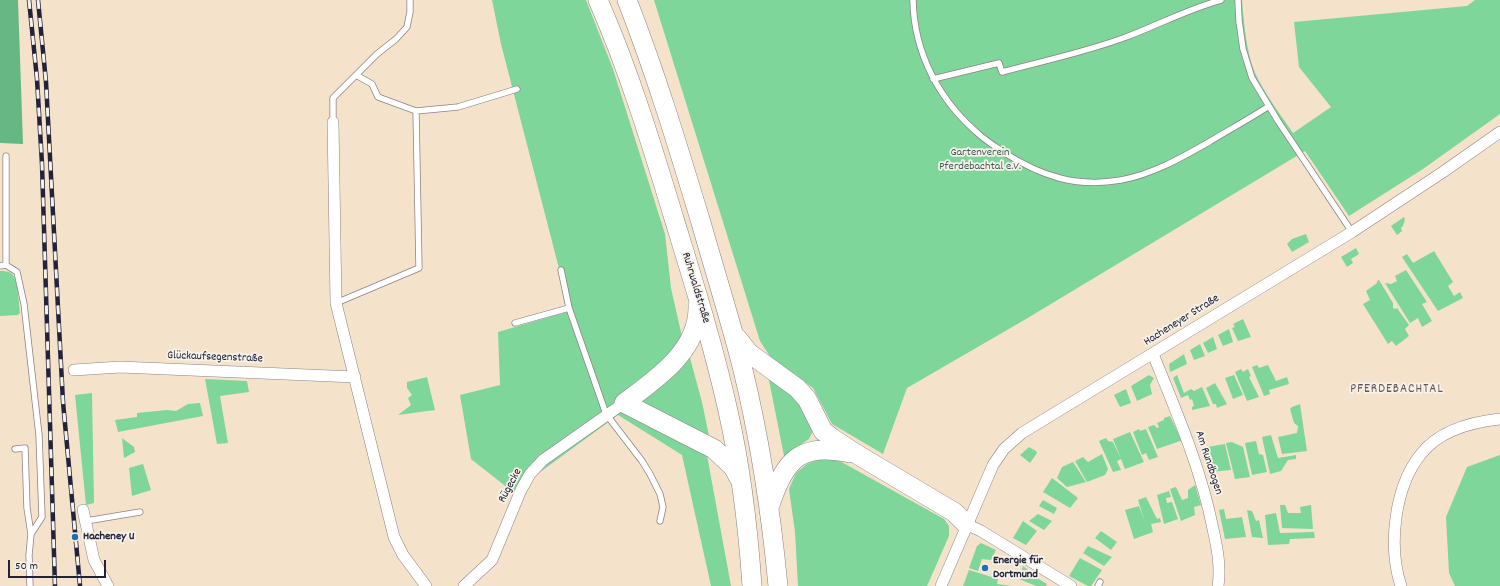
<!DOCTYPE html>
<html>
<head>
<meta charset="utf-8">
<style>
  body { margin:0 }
  #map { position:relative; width:1500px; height:586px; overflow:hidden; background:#f5e2cb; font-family:Dekko,sans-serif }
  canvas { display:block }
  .scale { position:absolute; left:8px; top:560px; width:98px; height:18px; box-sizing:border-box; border:2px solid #22223b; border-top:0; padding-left:5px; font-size:12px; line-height:14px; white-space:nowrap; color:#22223b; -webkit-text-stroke:3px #f7f3e8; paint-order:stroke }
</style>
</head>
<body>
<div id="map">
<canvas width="1500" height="586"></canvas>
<div class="scale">50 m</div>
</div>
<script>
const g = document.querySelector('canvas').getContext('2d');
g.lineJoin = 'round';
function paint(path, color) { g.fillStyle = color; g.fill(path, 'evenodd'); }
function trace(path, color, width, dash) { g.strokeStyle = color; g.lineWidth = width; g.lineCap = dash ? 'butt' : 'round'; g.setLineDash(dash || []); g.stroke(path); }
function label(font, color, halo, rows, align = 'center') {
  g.font = font + ' Dekko,sans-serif'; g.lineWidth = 3.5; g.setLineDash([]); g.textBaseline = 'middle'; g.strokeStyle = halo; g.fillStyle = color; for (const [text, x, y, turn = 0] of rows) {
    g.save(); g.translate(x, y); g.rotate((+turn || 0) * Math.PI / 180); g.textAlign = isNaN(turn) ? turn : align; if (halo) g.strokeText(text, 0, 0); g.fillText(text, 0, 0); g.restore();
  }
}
paint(new Path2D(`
  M492,0H586L613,69L665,234L671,288L687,359L690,358L702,402L710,441L704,439L731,586H711L682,455L618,415L513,492L471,459L460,395L500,385L498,332L570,311L501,44Z
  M654,0H1242C1244,23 1246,51 1255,73C1265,94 1280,114 1293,133L1331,107L1299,67L1294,22L1467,6L1475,0H1500V114L1423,169L1349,216L1305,151L1026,319L907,388L883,454L832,424L813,388L771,358L760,341Z
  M1404,217L1405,219L1403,226L1401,228L1402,231L1397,235L1391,226Z
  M1306,234L1309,242L1292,252L1287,244L1292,239Z
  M1356,248L1359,254L1351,259L1353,263L1347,267L1341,257Z
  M1434,251L1453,282L1448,286L1454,296L1460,292L1463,298L1438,311L1402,257L1407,254L1413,263Z
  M1406,270L1427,302L1422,304L1432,321L1422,327L1418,318L1410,323L1385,283L1391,284L1397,281L1395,276Z
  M0,271C4,271 9,271 12,274C18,279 19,305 20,313L18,315L0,316Z
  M1379,280L1393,303V308L1395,309L1397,308L1409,325L1405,329L1409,336L1396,346L1392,341L1388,344L1363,304L1370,300L1366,291L1377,283V281Z
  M1243,319L1251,337L1238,341L1232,328L1235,327L1233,324Z
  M1229,329L1233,342L1223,346L1218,335Z
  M1213,337L1217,349L1208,353L1203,343Z
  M1200,344L1205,356L1194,360L1190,350Z
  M1184,354L1187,364L1170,372L1169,364Z
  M1257,365L1259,368L1268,365L1276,381L1287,377L1289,384L1269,390L1270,394L1264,396L1252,367Z
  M1241,369L1243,372L1248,369L1251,376L1249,377L1259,397L1247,401L1235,372Z
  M768,375L799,396L813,431L809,439L784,456Z
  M1149,375L1154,378L1150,385L1152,394L1137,401L1131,386Z
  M1177,375L1184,393L1191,389L1194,391L1202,387L1210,406L1192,410V407L1194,406L1192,399L1190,400L1188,395L1181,398L1173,378Z
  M1234,375L1243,395L1233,399L1225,378Z
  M427,377L435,410L398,415L411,405L408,398L412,395L407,388V382Z
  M205,379L247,381L249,392L220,396L228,443L217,444Z
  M1215,383L1227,404L1217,408L1216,404H1213L1206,388Z
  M1126,389L1131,403L1120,407L1114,395Z
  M92,393L94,503L86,505L75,395Z
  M200,403L203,416L118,432L115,420L137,417V413L167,410L176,411L188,404Z
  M1300,404L1307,451L1282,454L1278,437L1297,433L1298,426L1294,423L1290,409L1292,407Z
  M1170,416L1183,443L1180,441L1157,449L1148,427L1154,425L1157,428L1159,427L1157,423L1164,420V418Z
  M1139,429L1140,431L1146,429L1158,457L1149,460L1146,453L1142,455L1133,432Z
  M1130,432L1144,462L1125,469L1121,459L1117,461L1121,470L1113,472L1099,441L1106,438L1108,441L1113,442L1121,459L1113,439Z
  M1271,435L1278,458L1296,455V459L1288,460L1281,471L1270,474L1262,437Z
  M122,438L134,447L135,452L124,458Z
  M1256,441L1259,454L1263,455L1267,472L1252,475L1245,443Z
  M1232,442L1243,447L1250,477L1235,479L1226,443Z
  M1225,444L1231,470L1210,472L1202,448Z
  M1029,447L1036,451L1037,453L1030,463L1020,455Z
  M1102,454L1108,469L1105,475L1087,482L1075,461L1083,457L1088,462Z
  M1500,455V586H1455L1449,573L1446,517L1467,467Z
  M822,458L838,460L944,519L949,526V536L927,586H798L795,532L789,489L796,473L807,464Z
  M1073,462L1086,482L1067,487L1057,478L1062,467Z
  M143,464L151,490L132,496L129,468Z
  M1052,478L1078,498L1070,508L1043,492Z
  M1195,485L1201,505L1194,507L1195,515L1181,521L1170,489L1176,487L1182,500L1188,498V490Z
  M1169,491L1171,497L1166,498L1167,503L1172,502L1178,519L1164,524L1157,495Z
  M1146,497L1157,519L1160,518L1161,522L1151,524L1153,532L1134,539L1125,510L1139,506L1145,522L1138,500Z
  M1043,500L1057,508L1054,514L1039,506Z
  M1280,505H1285L1288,513H1301L1300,507L1311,505L1313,529L1282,528Z
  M1224,509L1226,519L1242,517L1246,537L1225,539L1219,510Z
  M1247,510L1252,511L1256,521L1259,520L1263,538L1252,537Z
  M1276,513L1280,533L1314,532L1315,538L1290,539L1289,544L1268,545L1265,515Z
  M1038,514L1052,521L1044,530L1029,521Z
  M1023,521L1037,531L1026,545L1013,538Z
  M1101,531L1117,542L1111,550L1095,538Z
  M981,543L996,550L991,560L982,559L978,571L969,568L977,546Z
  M1088,546L1112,557L1104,566L1083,553Z
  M1080,558L1102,570L1091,586H1088L1069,576Z
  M1023,566L1028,570L1030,574L1047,584L1046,586H1036L1019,579Z
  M969,570L998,579L997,584L1012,586H963Z`), '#7ed69b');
paint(new Path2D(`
  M0,0H18L23,144L0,143Z`), '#66b783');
const service = new Path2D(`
  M913,0C914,54 940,102 981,136C988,142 996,147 1003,152C1041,176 1076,188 1121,180C1153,174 1181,158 1209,142C1229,130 1249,119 1269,106
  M1238,0L1239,21L1243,49L1252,78L1278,121L1352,232
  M356,75L377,54L396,39L407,27L410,12V0
  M933,79L999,63L1002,72C1043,61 1086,52 1126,37C1158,25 1188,9 1221,0
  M333,122V98L356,75L372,84L378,97L416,111
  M6,156V265
  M0,266L6,265L17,272L24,304L39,435L42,517L31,534L29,555L30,586
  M561,270L569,308L606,414L642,461L650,474L660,494L663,507L660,521
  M336,303L419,268L416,111L458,107L517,89
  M515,323L569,308
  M15,449L25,448L27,508L31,534
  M86,521L140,512
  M1098,586L1100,582`);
const minor = new Path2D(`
  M333,122L336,303L394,537L403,555L426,586
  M1153,354C1176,411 1201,468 1213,529C1217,547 1221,567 1218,586
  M74,370L120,367L355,377
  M83,510L94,560L108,586
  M966,524L981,531L1071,586
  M464,586L492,560L521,490L530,474L543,460L624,403
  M941,586L993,465L1004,449L1022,433L1352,232L1443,172L1500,132
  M1401,586C1388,547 1394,487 1421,454C1439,431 1472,422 1500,419`);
const trunk = new Path2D(`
  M598,0C630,73 653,149 676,225C695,287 714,348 728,411C741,468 748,527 752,586
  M627,0C656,74 679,150 702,226C715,272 730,319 742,366C760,439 771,512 778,586
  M698,306C699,351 656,379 624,403L714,449L733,467L739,478
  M737,338L749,353L797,388L807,399L823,431L832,438L858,455L954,512L966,524
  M770,505C785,459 801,442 850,453`);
trace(service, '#8c8283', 7);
trace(minor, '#8c8283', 12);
trace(trunk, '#8c8283', 20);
trace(service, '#fff', 5.5);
trace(minor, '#fff', 11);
trace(trunk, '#fff', 19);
const rail = new Path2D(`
  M29,0L37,79L42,164L55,586
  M38,0L46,82L63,402L80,586`);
trace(rail, '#22223b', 4.5);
trace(rail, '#f7f3e8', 3, [9]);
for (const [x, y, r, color] of [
  [75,537,4,"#1f6fb2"],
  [985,568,4,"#1f6fb2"]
]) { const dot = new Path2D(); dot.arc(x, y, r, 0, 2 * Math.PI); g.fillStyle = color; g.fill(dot); trace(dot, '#f7f3e8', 1.5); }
label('12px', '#3e5858', '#f7f3e8', [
  ["Gartenverein",980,153],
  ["Pferdebachtal e.V.",980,167]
]);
label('12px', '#22223b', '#f7f3e8', [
  ["Ruhrwaldstraße",695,288,73],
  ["Hacheneyer Straße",1182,321,-32],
  ["Glückaufsegenstraße",215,358,2],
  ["Am Rundbogen",1208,463,72],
  ["Rügecke",511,486,-62]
]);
label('bold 12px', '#22223b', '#f7f3e8', [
  ["Hacheney U",83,537],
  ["Energie für",993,561],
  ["Dortmund",993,575]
], 'left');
g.letterSpacing = '1px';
label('13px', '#655456', '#f7f3e8', [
  ["PFERDEBACHTAL",1397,390]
]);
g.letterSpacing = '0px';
</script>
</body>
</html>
